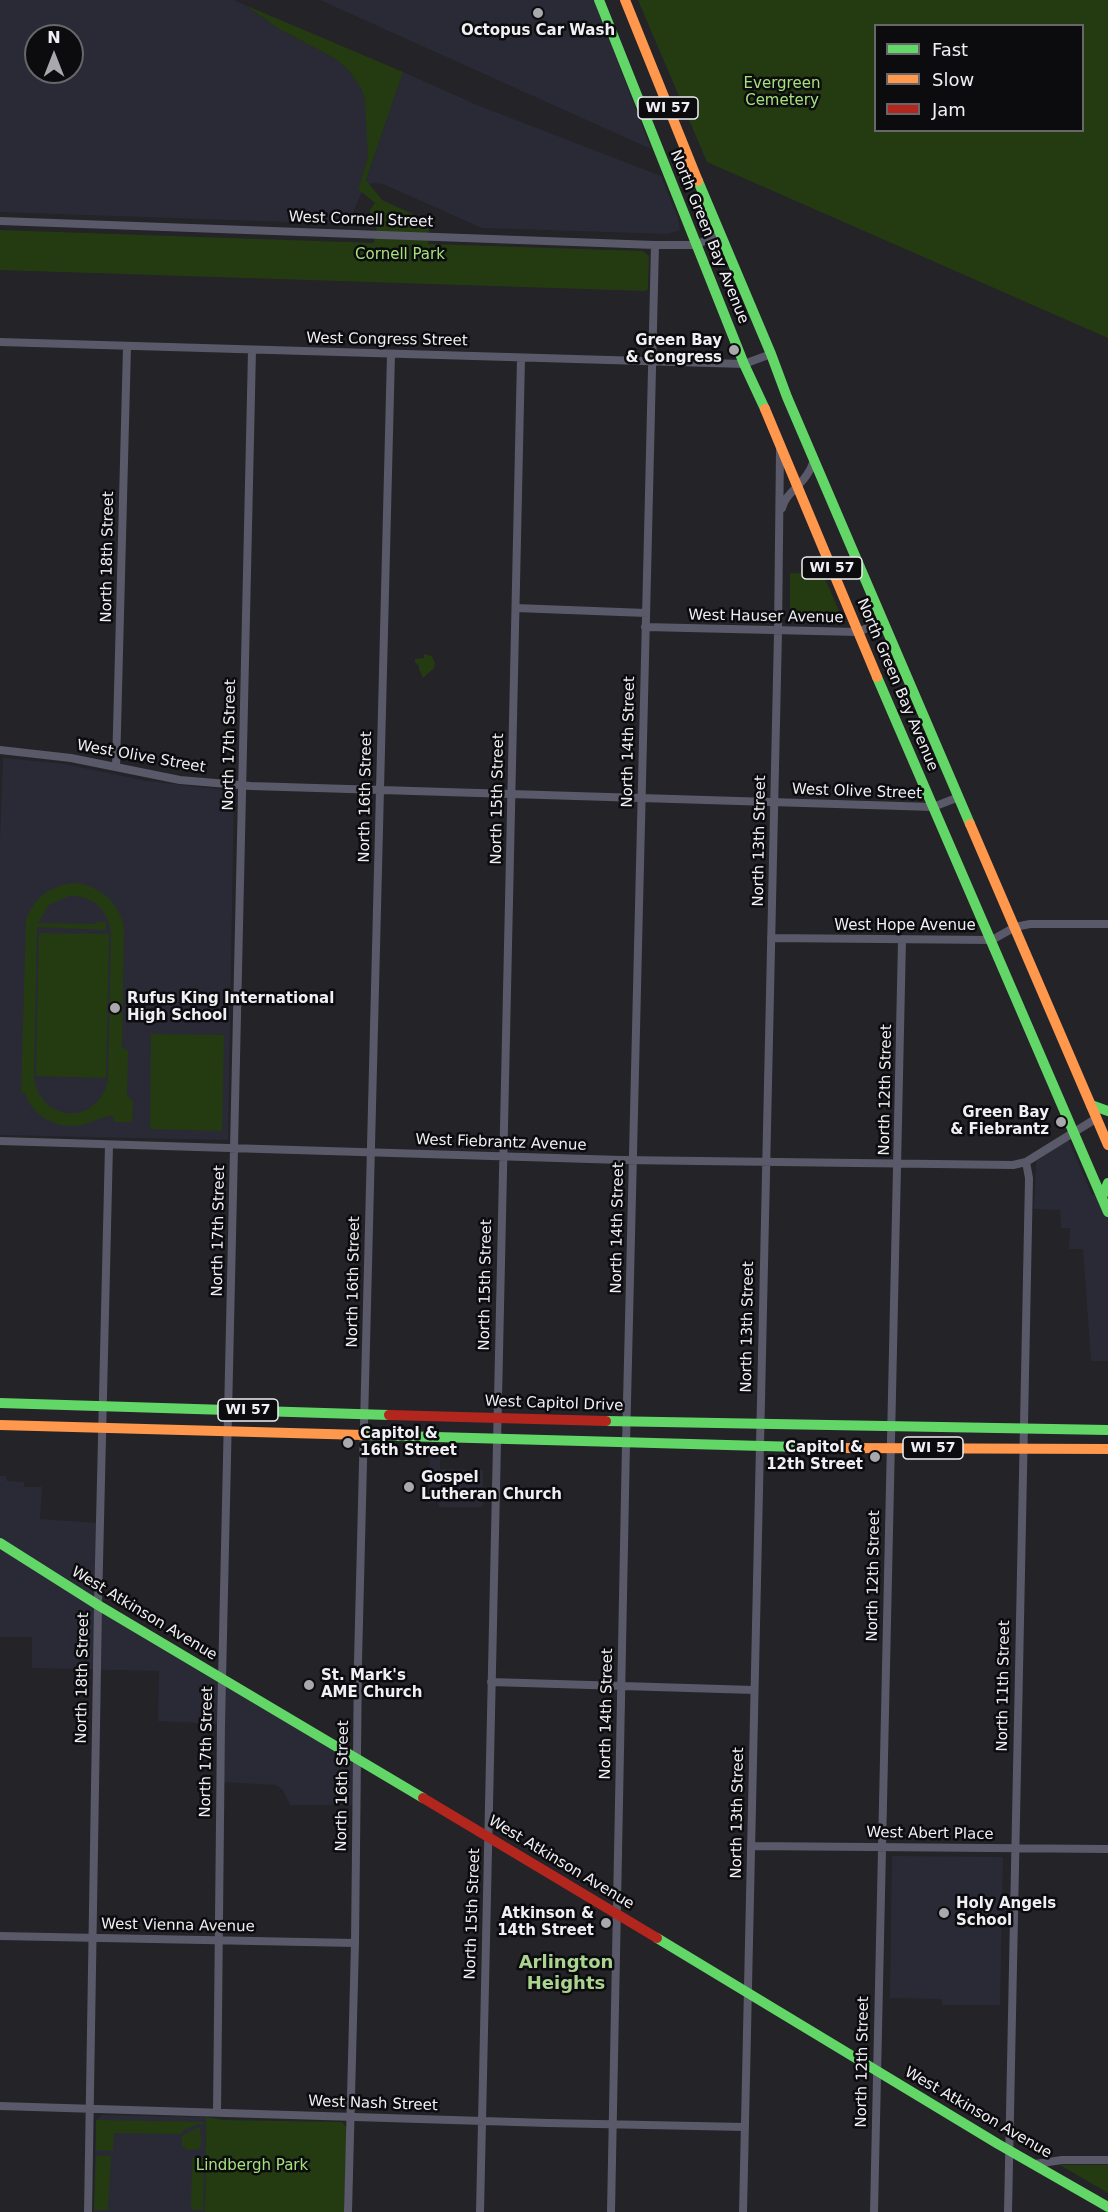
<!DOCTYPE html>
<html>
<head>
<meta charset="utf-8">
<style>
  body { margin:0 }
  #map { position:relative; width:1108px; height:2212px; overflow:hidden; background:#232328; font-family:"DejaVu Sans",sans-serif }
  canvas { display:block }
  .legend { position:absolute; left:874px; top:24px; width:210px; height:108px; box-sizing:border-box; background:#0c0c0f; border:2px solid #67676b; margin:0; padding:8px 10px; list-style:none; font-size:18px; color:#efeff4 }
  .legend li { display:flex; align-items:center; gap:12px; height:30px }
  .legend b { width:30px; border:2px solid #67676b }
  .north { position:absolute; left:24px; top:24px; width:60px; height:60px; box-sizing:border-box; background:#0c0c0f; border:2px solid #67676b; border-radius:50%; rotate:0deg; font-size:16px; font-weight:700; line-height:24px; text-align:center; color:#efeff4 }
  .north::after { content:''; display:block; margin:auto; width:21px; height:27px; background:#a8a8ad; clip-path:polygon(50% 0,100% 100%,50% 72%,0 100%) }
</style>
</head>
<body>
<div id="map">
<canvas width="1108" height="2212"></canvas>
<ul class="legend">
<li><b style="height:8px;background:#63d668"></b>Fast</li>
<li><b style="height:8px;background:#ff974d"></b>Slow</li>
<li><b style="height:8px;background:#b3261e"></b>Jam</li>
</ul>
<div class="north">N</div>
</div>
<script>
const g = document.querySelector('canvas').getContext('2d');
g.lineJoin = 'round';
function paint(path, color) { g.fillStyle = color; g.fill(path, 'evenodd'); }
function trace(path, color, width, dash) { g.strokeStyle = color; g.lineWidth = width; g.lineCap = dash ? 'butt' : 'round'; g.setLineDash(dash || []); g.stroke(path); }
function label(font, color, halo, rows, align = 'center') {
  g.font = font + ' "DejaVu Sans",sans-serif'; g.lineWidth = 5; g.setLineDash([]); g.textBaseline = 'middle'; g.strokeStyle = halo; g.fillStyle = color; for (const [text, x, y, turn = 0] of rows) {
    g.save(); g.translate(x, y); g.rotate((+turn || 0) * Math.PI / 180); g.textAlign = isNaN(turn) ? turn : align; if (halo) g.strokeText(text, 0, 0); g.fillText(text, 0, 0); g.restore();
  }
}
paint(new Path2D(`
  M0,0H234L245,5L279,29L336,59L349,71L361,88L365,100L369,136L368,157L358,189L362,192L350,219L345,224L0,212ZM36,36H72V72H36Z
  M320,0H594L651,149Z
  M403,72L477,105L661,176L678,218L680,230L668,234L482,228L383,184L373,183L369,184L366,180Z
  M3,758L65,764L147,781L234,791L228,1140L0,1135V841Z
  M1068,1139L1092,1195L1108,1194V1361H1091L1083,1249H1069L1070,1228H1061L1060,1210L1034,1209L1036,1161Z
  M430,1449L440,1450V1469L483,1470V1507H439L438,1502L428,1503Z
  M0,1476H6L7,1481L24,1482V1487H42L40,1519L100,1523L98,1605L357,1759L355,1805H290L283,1790L276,1785L219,1782L221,1724L158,1721L159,1671L32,1668V1637H0Z
  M892,1856L1003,1857L1000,2005H942V1999L890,1998Z
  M102,2115L206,2117L205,2212H94L96,2120Z`), '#292a36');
paint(new Path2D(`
  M638,0H1108V338L707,162ZM876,26H1082V130H876Z
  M245,5L403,72L366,180L382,200L434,224L435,226L429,227L428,244L643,251L649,256L648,289L646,291L0,270V230L374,243L377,225L369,221L370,210L375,203L358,189L368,157L365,100L361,88L349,71L336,59L279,29Z
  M790,573L823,574L844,622L790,620Z
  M424,654L432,656L435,663L434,668L423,678L419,669V666L415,662V659L424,658Z
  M77,883C102,888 118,902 124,927L122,1048L128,1050L127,1096L133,1101L132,1122H114L113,1116C101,1116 94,1122 82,1125C57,1130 32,1116 25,1093L21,1092L26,920C34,897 52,884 77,883ZM69,896C94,895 111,912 111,937L108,1081C97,1126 41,1123 34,1078L37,927L106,930V922H97L96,924L38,923L49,905Z
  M39,933L109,934L106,1078L36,1076Z
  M151,1034L224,1035L222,1131L150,1129Z
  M206,2117L224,2120L342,2122L347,2128L344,2212H205Z
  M96,2120L204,2122V2124H198L182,2131V2134L114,2133L113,2151L96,2150Z
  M200,2127L201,2146L198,2149L187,2150L182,2145V2136Z
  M96,2156H111L108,2210H94Z
  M192,2158H204L203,2210H191Z
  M1060,2165H1108V2193Z`), '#243b11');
trace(new Path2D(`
  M0,221L655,245H695L719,235
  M0,342L744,364L771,354
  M782,508C786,491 807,484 814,460
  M516,608L646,613
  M645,627L858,632L883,621
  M0,750L71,758L180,780L251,786L933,807L959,797
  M116,767L127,347
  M771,938L992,940L1015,927L1030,924H1108
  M0,1141L622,1160L1013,1165L1026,1162L1097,1118
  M491,1682L754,1690
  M751,1846L1108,1849
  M0,1936L355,1943
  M0,2106L548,2123L745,2127
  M217,2112L221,1724L252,350
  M1035,2164L1062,2160H1108
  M88,2212L98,1605L109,1145
  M348,2212L355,1943L358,1661L391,354
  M480,2212L521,358
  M611,2212L626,1443L655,245
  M743,2212L778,632L780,450
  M874,2212L902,940
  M1008,2212L1029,1178L1026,1162`), '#595969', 8);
trace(new Path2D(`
  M599,0L744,364L765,409
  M698,181L771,354L787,397L970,824
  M877,677L1108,1212
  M1091,1105L1108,1111
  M1102,1197L1108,1183
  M0,1403L389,1415
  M606,1421L1108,1430
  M363,1435L836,1448
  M0,1543L98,1605L423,1798
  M657,1938L998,2144L1108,2207`), '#63d668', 10);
trace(new Path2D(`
  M625,0L698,181
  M765,409L877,677
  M970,824L1108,1145
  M0,1425L363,1435
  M836,1448L1108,1449`), '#ff974d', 10);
trace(new Path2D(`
  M389,1415L606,1421
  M423,1798L657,1938`), '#b3261e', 10);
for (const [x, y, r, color] of [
  [538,13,6,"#a8a8ad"],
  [734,350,6,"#a8a8ad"],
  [115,1008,6,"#a8a8ad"],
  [1061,1122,6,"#a8a8ad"],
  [348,1443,6,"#a8a8ad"],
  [875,1457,6,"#a8a8ad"],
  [409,1487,6,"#a8a8ad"],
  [309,1685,6,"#a8a8ad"],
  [944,1913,6,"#a8a8ad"],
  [606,1923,6,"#a8a8ad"]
]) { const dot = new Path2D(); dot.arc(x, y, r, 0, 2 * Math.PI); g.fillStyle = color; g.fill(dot); trace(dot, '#0c0c0f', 2); }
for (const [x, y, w] of [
  [668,108,60],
  [832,568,60],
  [248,1410,60],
  [933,1448,60]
]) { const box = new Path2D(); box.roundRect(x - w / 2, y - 11, w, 22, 4.5); g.fillStyle = '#0c0c0f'; g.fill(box); trace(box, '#efeff4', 1.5); }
label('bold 14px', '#efeff4', null, [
  ["WI 57",668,108],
  ["WI 57",832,568],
  ["WI 57",248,1410],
  ["WI 57",933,1448]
]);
label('bold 15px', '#efeff4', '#0c0c0f', [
  ["Octopus Car Wash",538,31,"center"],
  ["Green Bay",722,341,"right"],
  ["& Congress",722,358,"right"],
  ["Rufus King International",127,999],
  ["High School",127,1016],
  ["Green Bay",1049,1113,"right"],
  ["& Fiebrantz",1049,1130,"right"],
  ["Capitol &",360,1434],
  ["16th Street",360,1451],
  ["Capitol &",863,1448,"right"],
  ["12th Street",863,1465,"right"],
  ["Gospel",421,1478],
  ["Lutheran Church",421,1495],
  ["St. Mark's",321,1676],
  ["AME Church",321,1693],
  ["Holy Angels",956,1904],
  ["School",956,1921],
  ["Atkinson &",594,1914,"right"],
  ["14th Street",594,1931,"right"]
], 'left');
label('15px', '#a5e17a', '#0c0c0f', [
  ["Evergreen",782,84],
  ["Cemetery",782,101],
  ["Cornell Park",400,255],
  ["Lindbergh Park",252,2166]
]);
label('15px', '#efeff4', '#0c0c0f', [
  ["West Cornell Street",361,220,2],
  ["North Green Bay Avenue",709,237,68],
  ["West Congress Street",387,340,1],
  ["North 18th Street",108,557,-89],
  ["West Hauser Avenue",766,617,1],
  ["North Green Bay Avenue",897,685,67],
  ["North 14th Street",629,742,-89],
  ["North 17th Street",230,745,-89],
  ["West Olive Street",141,757,10],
  ["West Olive Street",857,792,2],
  ["North 16th Street",366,797,-89],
  ["North 15th Street",498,799,-89],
  ["North 13th Street",760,841,-89],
  ["West Hope Avenue",905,926],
  ["North 12th Street",886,1090,-89],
  ["West Fiebrantz Avenue",501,1143,2],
  ["North 14th Street",618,1228,-89],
  ["North 17th Street",219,1231,-89],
  ["North 16th Street",354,1282,-89],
  ["North 15th Street",486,1285,-89],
  ["North 13th Street",748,1327,-89],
  ["West Capitol Drive",554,1404,2],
  ["North 12th Street",874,1576,-89],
  ["West Atkinson Avenue",144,1614,31],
  ["North 18th Street",83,1678,-89],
  ["North 11th Street",1004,1686,-89],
  ["North 14th Street",607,1714,-89],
  ["North 17th Street",207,1752,-89],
  ["North 16th Street",343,1786,-89],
  ["North 13th Street",738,1813,-89],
  ["West Abert Place",930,1834,1],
  ["West Atkinson Avenue",561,1863,31],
  ["North 15th Street",473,1914,-88],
  ["West Vienna Avenue",178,1926,1],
  ["North 12th Street",863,2062,-89],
  ["West Nash Street",373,2104,2],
  ["West Atkinson Avenue",978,2113,30]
]);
label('bold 18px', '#abd491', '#0c0c0f', [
  ["Arlington",566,1963],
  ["Heights",566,1984]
]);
</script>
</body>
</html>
